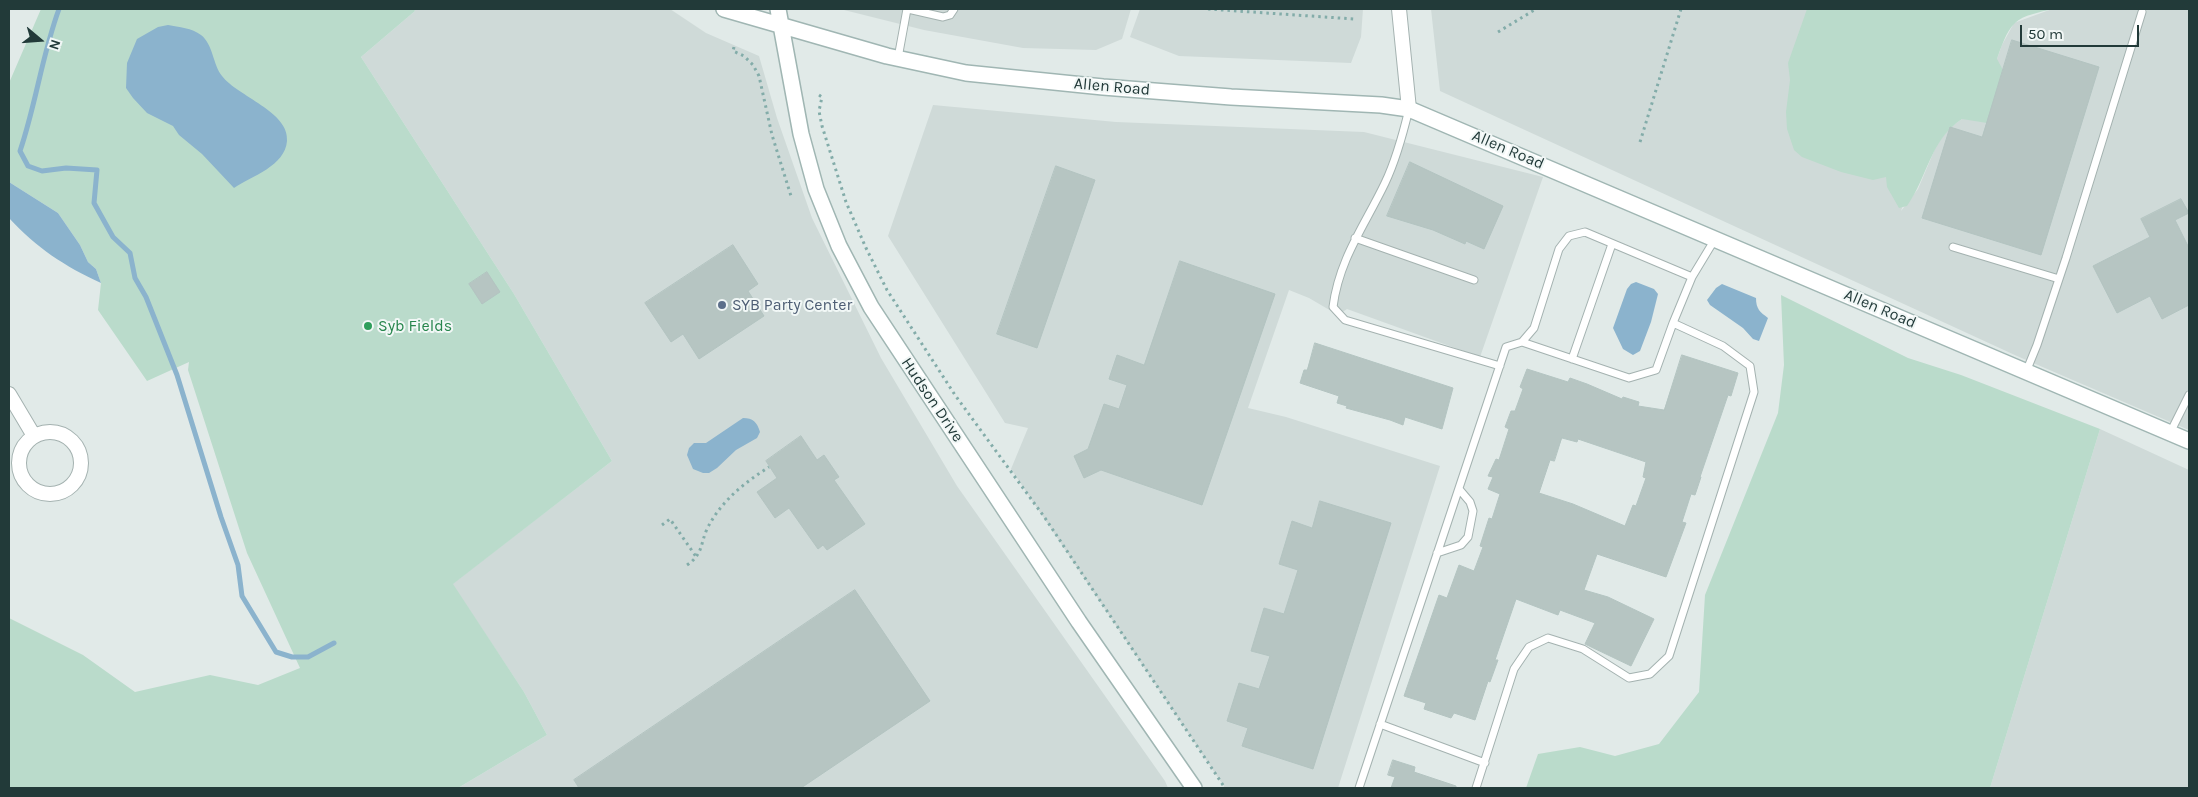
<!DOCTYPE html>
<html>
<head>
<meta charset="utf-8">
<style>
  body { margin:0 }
  #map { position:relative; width:2198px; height:797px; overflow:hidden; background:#e1eae8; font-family:Karla,sans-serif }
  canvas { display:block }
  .frame { position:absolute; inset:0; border:10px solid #223a39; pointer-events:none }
  .north { position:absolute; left:15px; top:15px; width:50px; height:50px; -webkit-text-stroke:4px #f1f7f6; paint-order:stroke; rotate:108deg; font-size:14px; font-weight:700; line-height:20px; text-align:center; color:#223a39 }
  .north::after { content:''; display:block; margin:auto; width:18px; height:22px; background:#223a39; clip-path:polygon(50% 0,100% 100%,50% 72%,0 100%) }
  .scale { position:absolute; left:2020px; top:25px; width:119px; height:22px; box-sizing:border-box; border:2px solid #223a39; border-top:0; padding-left:6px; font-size:15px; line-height:18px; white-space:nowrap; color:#223a39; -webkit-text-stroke:4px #f1f7f6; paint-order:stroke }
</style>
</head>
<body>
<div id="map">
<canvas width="2198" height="797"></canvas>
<div class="frame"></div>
<div class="north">N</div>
<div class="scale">50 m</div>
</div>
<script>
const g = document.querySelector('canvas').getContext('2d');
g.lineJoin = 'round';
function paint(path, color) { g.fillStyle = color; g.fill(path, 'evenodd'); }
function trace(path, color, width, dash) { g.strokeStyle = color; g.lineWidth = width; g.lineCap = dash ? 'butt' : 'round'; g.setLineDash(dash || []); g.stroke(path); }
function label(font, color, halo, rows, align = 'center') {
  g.font = font + ' Karla,sans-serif'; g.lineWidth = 4; g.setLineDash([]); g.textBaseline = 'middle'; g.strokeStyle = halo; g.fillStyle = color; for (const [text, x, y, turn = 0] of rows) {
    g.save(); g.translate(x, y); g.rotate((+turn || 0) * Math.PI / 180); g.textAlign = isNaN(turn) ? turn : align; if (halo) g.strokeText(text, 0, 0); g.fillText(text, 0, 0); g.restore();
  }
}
paint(new Path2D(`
  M414,9H670L706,33L759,56L777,118L812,218L881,358L957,486L1165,781L1168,788H458L547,735L524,692L452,584L612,461L514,294L361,57L415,11Z
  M840,9H1131L1122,39L1096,50L1023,48L924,30Z
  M1140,9H1363L1361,37L1351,63L1179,56L1130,37Z
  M1431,9H1974L1901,211L1918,189L1937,144L1950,127L1962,119L1997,59L2002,45L2014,23L2052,9H2189V430L2017,356L1440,91Z
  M933,105L1116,122L1364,132L1543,177L1480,357L1347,309L1338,315L1309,298L1289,290L1248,408L1286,417L1440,466L1338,788H1225L1011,469L1028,428L1005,423L888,236Z
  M2100,429L2189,470V788H1990Z`), '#cfdad8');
paint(new Path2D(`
  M41,9H414L415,11L361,57L514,294L612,461L453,584L524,692L547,735L458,788H9V618L83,655L135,692L210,675L258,685L300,668L247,553L188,370L189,362L147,381L98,310L101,283L96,269L88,262L80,245L58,213L9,182V83Z
  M1807,9H2052C2041,12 2023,15 2015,23C2006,31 2001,48 1997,59L2003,70L1987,123L1962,119C1930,140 1928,176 1907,206L1899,208L1887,187L1886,177L1873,180L1841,172L1802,157L1794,150L1787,129L1786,112L1790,80L1788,63Z
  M1781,295L1908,358L1961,375L2100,429L1990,788H1526L1538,754L1580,747L1615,756L1659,744L1699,692L1705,595L1778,413L1784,365Z`), '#badbcb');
paint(new Path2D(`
  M168,25C179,27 192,28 201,35C213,44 213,65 222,76C237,96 290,112 287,141C285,166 252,176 234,188L202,154L179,135L173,126L147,113L133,98L126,88L127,63L137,39L158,27Z
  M9,182L58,213L80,245L88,262L96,269L101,283C64,266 37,248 9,218Z
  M1636,282L1654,289L1658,294L1651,322L1640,351L1633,355L1623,349L1613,328L1627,289L1631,284Z
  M1722,284L1756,298C1756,309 1760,312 1768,318L1759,341L1753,339L1743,328L1710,305L1707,300L1716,288Z
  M743,418C753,418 757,422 760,432L757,438L736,450L717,468L709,473H703L693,469L687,455L689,448L694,443H706Z`), '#8bb3cd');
trace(new Path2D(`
  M59,9C42,55 36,104 20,151L28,166L42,171L66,168L97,170L94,203L113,237L130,253L135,278L146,297L177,375L221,517L238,565L242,596L276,652L292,657H308L334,643`), '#8bb3cd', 5);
const building = new Path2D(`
  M2012,40L2099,67L2041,255L1922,218L1950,127L1982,137Z
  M1410,162L1503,206L1484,249L1466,241L1465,244L1433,230L1387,216Z
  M1056,166L1095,180L1037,348L997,334Z
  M2181,199L2189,213L2175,220L2189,248V305L2162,319L2150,296L2117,313L2093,266L2150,237L2141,219Z
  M733,245L758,284L748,291L764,316L699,359L683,334L671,342L645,303Z
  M1180,261L1275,294L1202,505L1101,470L1084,478L1074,456L1088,449L1104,404L1119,409L1127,385L1109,379L1117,355L1144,365Z
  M487,272L500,292L482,304L469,284Z
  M1315,343L1453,388L1442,429L1405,417L1403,425L1390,420L1346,408L1347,406L1337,403L1339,396L1300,383L1304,370H1307Z
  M1682,355L1738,373L1731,396L1728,395L1700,477H1701L1695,495L1691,494L1682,522L1686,523L1666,577L1597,554L1584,590L1608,597L1654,619L1631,666L1585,644L1595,623L1560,610L1558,615L1516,599L1495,660H1498L1490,682L1488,681L1475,720L1454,713L1451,718L1424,709L1426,703L1404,696L1439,595L1447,598L1459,565L1474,571L1483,547L1480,546L1489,518L1492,519L1500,494L1488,489L1493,477L1488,476L1496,459L1499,460L1509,429L1505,427L1511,411H1515L1523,389L1520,387L1527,369L1568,382L1570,378L1587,384L1622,399L1623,397L1639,402L1638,406L1664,410ZM1562,438L1577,442L1578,439L1646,462L1643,477L1646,478L1636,506L1633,505L1625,526L1573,504L1539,493L1550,460L1554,461Z
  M801,436L817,460L824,455L839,477L834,480L865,524L827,550L823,545L818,549L789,508L775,518L757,492L777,478L766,461Z
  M1320,501L1391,523L1313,769L1242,746L1248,728L1227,721L1239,683L1259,689L1270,656L1251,651L1264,608L1284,614L1298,570L1279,564L1292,521L1312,528Z
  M855,590L930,701L801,788H579L574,780Z
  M1393,760L1415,767L1414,772L1456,786V788H1391L1395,777L1388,775Z`);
paint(building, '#b6c5c2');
trace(building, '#b3c4c1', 1);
const lane = new Path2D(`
  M908,9L943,17L950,15L954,9
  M898,58L907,9
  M1409,109C1403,134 1396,160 1385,183C1365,225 1339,259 1333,307L1345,320L1500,366
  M1355,238L1474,280
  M1953,247L2059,279
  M1673,323L1692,277L1715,239
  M1522,342L1534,328L1559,249L1569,236L1585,232L1692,277
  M1572,359L1612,244
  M2026,372L2037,345L2066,258L2142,12
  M2170,433L2189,395
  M1437,553L1461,545L1468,537L1473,511L1470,502L1459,489
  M1380,724L1485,763
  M1359,788L1506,347L1522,342L1629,378L1656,370L1673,323L1723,346L1750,366L1754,392L1669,656L1650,674L1629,678L1583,649L1548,638L1529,647L1514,669L1476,788`);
const street = new Path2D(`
  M1399,9L1409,109
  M9,394L34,436
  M19 463a31 31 0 1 1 62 0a31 31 0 1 1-62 0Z`);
const secondary = new Path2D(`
  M724,9L887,56L966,73L1103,87L1231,97L1381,105L1409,109L2189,441
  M778,9L801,134L816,189L839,246L871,307L1079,622L1194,788`);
trace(lane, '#a4b2b0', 9);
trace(street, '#a4b2b0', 16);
trace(secondary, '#a0b6b3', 18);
trace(new Path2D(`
  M1208,9L1354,19
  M1498,32L1536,9
  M734,47L733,51L744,56L753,65L759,76L772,135L791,196
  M819,95L822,97L819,111L822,126L846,202L866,248L887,290L955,395L1045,518L1225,788
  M1640,142L1681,9
  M662,525L670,519L697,558
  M687,565C703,554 700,545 707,529C721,501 744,483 769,467`), '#83aca9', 3, [2.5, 4]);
trace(lane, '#fff', 7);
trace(street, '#fff', 14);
trace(secondary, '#fff', 15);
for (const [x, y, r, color] of [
  [722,305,5,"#5c6f8a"],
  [368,326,5,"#2e9e5b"]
]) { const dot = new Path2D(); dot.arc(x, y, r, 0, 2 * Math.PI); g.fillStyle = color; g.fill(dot); trace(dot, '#f1f7f6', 2); }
label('16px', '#223a39', '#f1f7f6', [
  ["Allen Road",1112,87,5],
  ["Allen Road",1508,150,23],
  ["Allen Road",1880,309,23],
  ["Hudson Drive",932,400,56]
]);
label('16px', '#4e5e75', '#f1f7f6', [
  ["SYB Party Center",732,305]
], 'left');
label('16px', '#27864d', '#f1f7f6', [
  ["Syb Fields",378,326]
], 'left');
</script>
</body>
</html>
